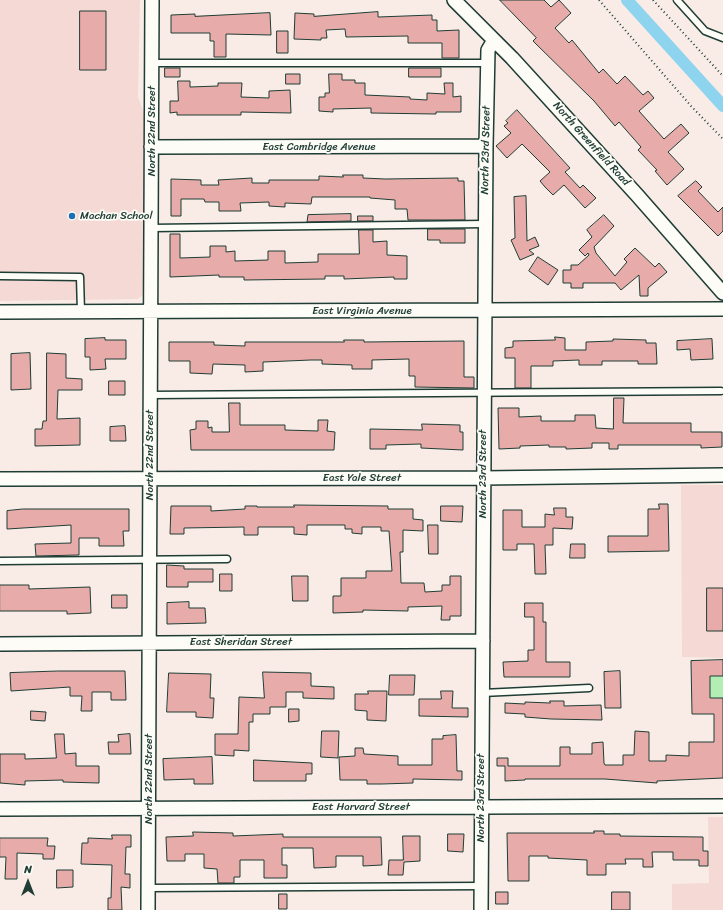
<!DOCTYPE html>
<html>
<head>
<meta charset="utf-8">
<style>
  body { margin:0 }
  #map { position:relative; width:723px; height:910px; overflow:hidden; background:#f9ece7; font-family:Sriracha,sans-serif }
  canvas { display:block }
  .north { position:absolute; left:8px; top:862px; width:40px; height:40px; -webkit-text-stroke:3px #fdfcf7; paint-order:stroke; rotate:0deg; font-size:11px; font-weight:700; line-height:16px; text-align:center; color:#1f3d34 }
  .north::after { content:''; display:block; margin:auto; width:14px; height:18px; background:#1f3d34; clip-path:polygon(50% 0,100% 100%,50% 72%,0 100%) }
</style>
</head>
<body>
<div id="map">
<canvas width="723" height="910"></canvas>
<div class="north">N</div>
</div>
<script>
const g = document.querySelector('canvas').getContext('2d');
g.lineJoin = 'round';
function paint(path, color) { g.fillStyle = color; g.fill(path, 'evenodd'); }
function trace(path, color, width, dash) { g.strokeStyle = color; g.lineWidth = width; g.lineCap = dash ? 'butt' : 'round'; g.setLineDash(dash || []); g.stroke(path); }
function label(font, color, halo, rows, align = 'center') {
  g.font = font + ' Sriracha,sans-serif'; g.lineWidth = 3.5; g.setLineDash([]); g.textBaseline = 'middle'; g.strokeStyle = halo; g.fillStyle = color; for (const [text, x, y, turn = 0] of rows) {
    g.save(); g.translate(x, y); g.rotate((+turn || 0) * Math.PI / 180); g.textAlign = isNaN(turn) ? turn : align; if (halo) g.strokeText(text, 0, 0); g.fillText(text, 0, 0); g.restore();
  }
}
paint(new Path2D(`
  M0,0H140L138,97L144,113V289L142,296L137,299L0,301Z
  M681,485H723V658L682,657Z
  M708,817H723V910H672V884L709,883Z`), '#f4d9d4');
paint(new Path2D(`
  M710,676H723V698H710Z`), '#b2eeb4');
trace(new Path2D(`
  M627,0L723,106`), '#8ed4ef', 12);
const building = new Path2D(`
  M500,0H544L551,7L559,0L571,13L555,28L569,43L572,40L599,73L603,69L617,84L625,76L643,95L648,91L654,98L639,111L664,139L681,124L689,133L668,152L684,169L667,185L655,171L657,170L638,150L641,147L619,122L615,126L594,101L533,41L536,38Z
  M80,11H106V70H80Z
  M378,12V17L432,15V20H437V31L459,30V58H442V43H408V36L346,37L345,29L326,30L327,38H321V40L294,39L295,13L314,14V16Z
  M270,13L271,35L226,34V57H214V41H210V33H171V15L195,14V16Z
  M277,31H288V53H277Z
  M165,68H180V77H165Z
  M409,68H441V77H409Z
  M286,74H300V84H286Z
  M329,74H342V80H355V83H365V95L410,97V99L427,100V93L445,94L444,83H453V97L461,96V112H436V114L371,113V108L333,109V112L319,111V97H325V93H329Z
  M178,81H190V87L218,86V83H242L241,97L269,98V91L290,90L291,113L241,112V115H177V112L170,113V101H178Z
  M517,110L570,168L565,172L580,188L583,185L596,198L585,208L564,185L553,195L545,187L540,181L550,172L522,144L507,158L496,146L511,133L504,126L508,123L506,121Z
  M343,175H363V178L385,179L458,178V181H464L465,220H408L407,209H395V200L370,198V197H312L311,204L285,203V207L269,206V202L240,203L241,211H219V202H205L204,199H181V216H171V179L201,180V185H219L218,180L252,178V183H269V180H319V176L343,177Z
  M696,181L702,187L698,191L718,212L723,207V231L718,236L678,196Z
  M526,196L527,241L535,237L539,246L529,250L534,254L520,260L511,240L515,238L514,197Z
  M351,214V221L307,222L308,215Z
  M604,215L614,226L594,247L596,253L615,276L627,262L624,259L635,248L655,267L659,263L667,272L648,288V296H640L639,275L621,290L615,283H583V288H571V283H563V270H571V265H578L589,255L588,253L585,256L579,250L592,237L587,230Z
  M358,216H373V221H358Z
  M428,229H465V243H440V240H428Z
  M359,230H373V242L387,241V255L407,256V279H394V277L344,279V276H325V279L244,280V277H219V275L170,277V234H180V258L210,257V246H226V252L235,251V261L268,260V251H285V263L318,262V254H359Z
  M538,257L558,270L548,285L529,271Z
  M555,337L565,338V350H586V342L613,341V339L646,340V343H656L657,364H638V361H602V365H579V360L553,361V366H531V388H515V358H505V348L513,347V341L555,340Z
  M105,338V340H126V359H105L106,369L90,370V357H85V339Z
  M712,339L713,359L691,360L690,349L677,350V341Z
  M344,340H364V342L464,341V377H474V388L415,387V376H409V359L372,360V369H352V365L322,364V360H311L263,362V371L245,372V365L213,364L212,374L190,373V361H169V342H214V345L245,346V342H344Z
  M30,353L31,389L11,390V354Z
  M47,353L66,354V378L82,379V390H58L57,419L80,418V445L35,446V429H42L43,421H46Z
  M109,381H125V395H109Z
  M614,398H624L623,423H691V432H722V447L701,448V445H618V449H609V443H592V448L566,449V447H549V445L520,446V448L499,449L498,408H519V417L541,416V421H575V415H595L596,428L613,429Z
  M229,403H240V425H285V430L318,431V420H328L327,431L335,432L334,450H191L190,430L196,429V421H208V428L212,427V432H229Z
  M422,424L460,425V432H463V450L421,448V444L386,445V449H370V429L422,430Z
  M125,426L126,441H110V427Z
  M659,504H668L669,551L608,552V536H648V509H659Z
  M294,505L388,506V509H413V519L423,520V531L403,530V552H400L401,583H424L425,592L442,591V585H450V576H461V616H450V620H441L442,606L408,607V611L363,610V612L333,613V596H341V578H366V571H392L389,531H381V527H362V534L352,533V529H345V525H307V535L294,534V527H258V535H244V527L184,528V534H170L171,506H211V511L245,509V506H257V507H294Z
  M441,506H463L462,522L441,521Z
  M554,508H566V517H573L572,529L553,528V545H545L546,574H535L534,544H517V550H503V510H522V527H545V514L554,515Z
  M23,509H129V531H123L124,546H99V538H79V555L36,556L35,544L71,543V525L7,529V511Z
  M428,525H438V554H429Z
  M571,544H585V558H570Z
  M167,565L184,566V569H213V582H188V587H167Z
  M220,574H232V591H220Z
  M292,576H308V601H293Z
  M0,585H29V589L90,587L91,613L67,614V611H0Z
  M707,588H723V631H707Z
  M112,595H127V608H112Z
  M189,602V608H205L206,623L167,624V603Z
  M525,603H543V622H546V662H570V677H504L503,662L528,661V650H534V617H525Z
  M723,660V676H710V698H723V778L657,781V783L605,779H525V780L505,781V766H497V758H508V766H560V747H570V754H592V743L603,742L604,763L605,765H623V755H634L635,731L649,732V761H666V755L689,756V742H714V714H692L691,661Z
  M58,671H125L126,700H111V692H92V711H81L82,696H70V687L11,691L10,673Z
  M620,671L621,708H605L604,672Z
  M263,672L311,673V686L334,687V699L303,698V692H286V707H270V714H253V722H249V751L234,750V756L215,755V734H238L239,697L264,698Z
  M169,673L211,674L210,698H214L213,718L196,717V712H167Z
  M390,675H415L414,695H389Z
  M368,691H387L386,721L367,720V711L355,710V694H368Z
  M441,691H453L452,708H468V717L419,716V699H441Z
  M550,701H564V706L601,705L602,720L551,719L525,717V714L505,713V703L525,704V702L550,703Z
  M289,709H299V721L289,722Z
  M31,711L46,712L45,721L31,720Z
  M322,731H339L338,758L321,757Z
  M55,734H64L65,754L76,753V766H99V783L63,782V780L25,781V785L0,783V754H25V759L56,758Z
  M130,734L131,754H109L108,742H119L118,735Z
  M456,735L457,771H462V780L413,779V783L382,784H367V780H340L339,757L355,756V748H363L364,754L398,756V765H432V739H443V736Z
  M212,757L213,784H194V779L164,780L163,759Z
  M254,760L312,763V774H306V781H254Z
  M594,831H604V834H620V836L703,837V851H708V866H699V860H673V852H652L653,867H643V859H625L626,864H606V875H587V860L548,858V856H529V881H508L507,833H594Z
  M193,832L233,833V836L283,834V837H381L382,865L363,866V856H336V867L314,868L313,848H282V865H287V878H264V860H240V877H234V883H218L217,869L204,868V854H185V861H167L166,837L193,836Z
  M448,834H464L463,852L448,851Z
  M112,835H131V847H126L125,874H130V888L121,887L122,910H108V898H111L112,865L81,864L82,843H88V838L112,839Z
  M403,836H420V861L404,862L403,875H388L389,860H403Z
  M0,838H48L47,846H55L54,859H43V854L17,853V879H5L6,857H0Z
  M57,870H73V887L57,888Z
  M496,892H508V904H496Z
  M612,892H630V910H612Z
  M279,894H287V909H279Z`);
paint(building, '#e7aca9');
trace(building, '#1f3d34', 1);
const service = new Path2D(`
  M677,0L705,31L723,38
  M152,63H488
  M151,228L485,224
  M0,276L80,277L81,312
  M150,395L721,391
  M0,561L227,559
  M482,693L589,688
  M148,888L481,886`);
const minor = new Path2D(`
  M454,0L512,58L637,195L723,293
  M151,147L486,146
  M0,312L723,309
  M0,479L483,478L723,475
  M0,644L483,641
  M0,809L723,806
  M148,910L152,0
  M481,910L486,146L488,50L494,40`);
trace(service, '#1f3d34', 9);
trace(minor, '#1f3d34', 16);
trace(new Path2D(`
  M599,0L691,106L723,139
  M653,0L723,76`), '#1f3d34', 2, [1, 3]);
trace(service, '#fdfcf7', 6);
trace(minor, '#fdfcf7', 13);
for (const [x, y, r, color] of [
  [72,216,4,"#1f6fb2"]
]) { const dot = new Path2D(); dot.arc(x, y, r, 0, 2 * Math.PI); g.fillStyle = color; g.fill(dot); trace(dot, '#fdfcf7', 1.5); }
label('11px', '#1f3d34', '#fdfcf7', [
  ["North 22nd Street",152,131,-90],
  ["North Greenfield Road",591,144,48],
  ["East Cambridge Avenue",319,147],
  ["North 23rd Street",486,150,-89],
  ["East Virginia Avenue",362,311],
  ["North 22nd Street",150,455,-90],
  ["North 23rd Street",483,474,-90],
  ["East Yale Street",362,478],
  ["East Sheridan Street",241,642],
  ["North 22nd Street",149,779,-90],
  ["North 23rd Street",481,798,-90],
  ["East Harvard Street",361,807]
]);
label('11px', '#1f3d34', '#fdfcf7', [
  ["Machan School",80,216]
], 'left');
</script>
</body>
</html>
